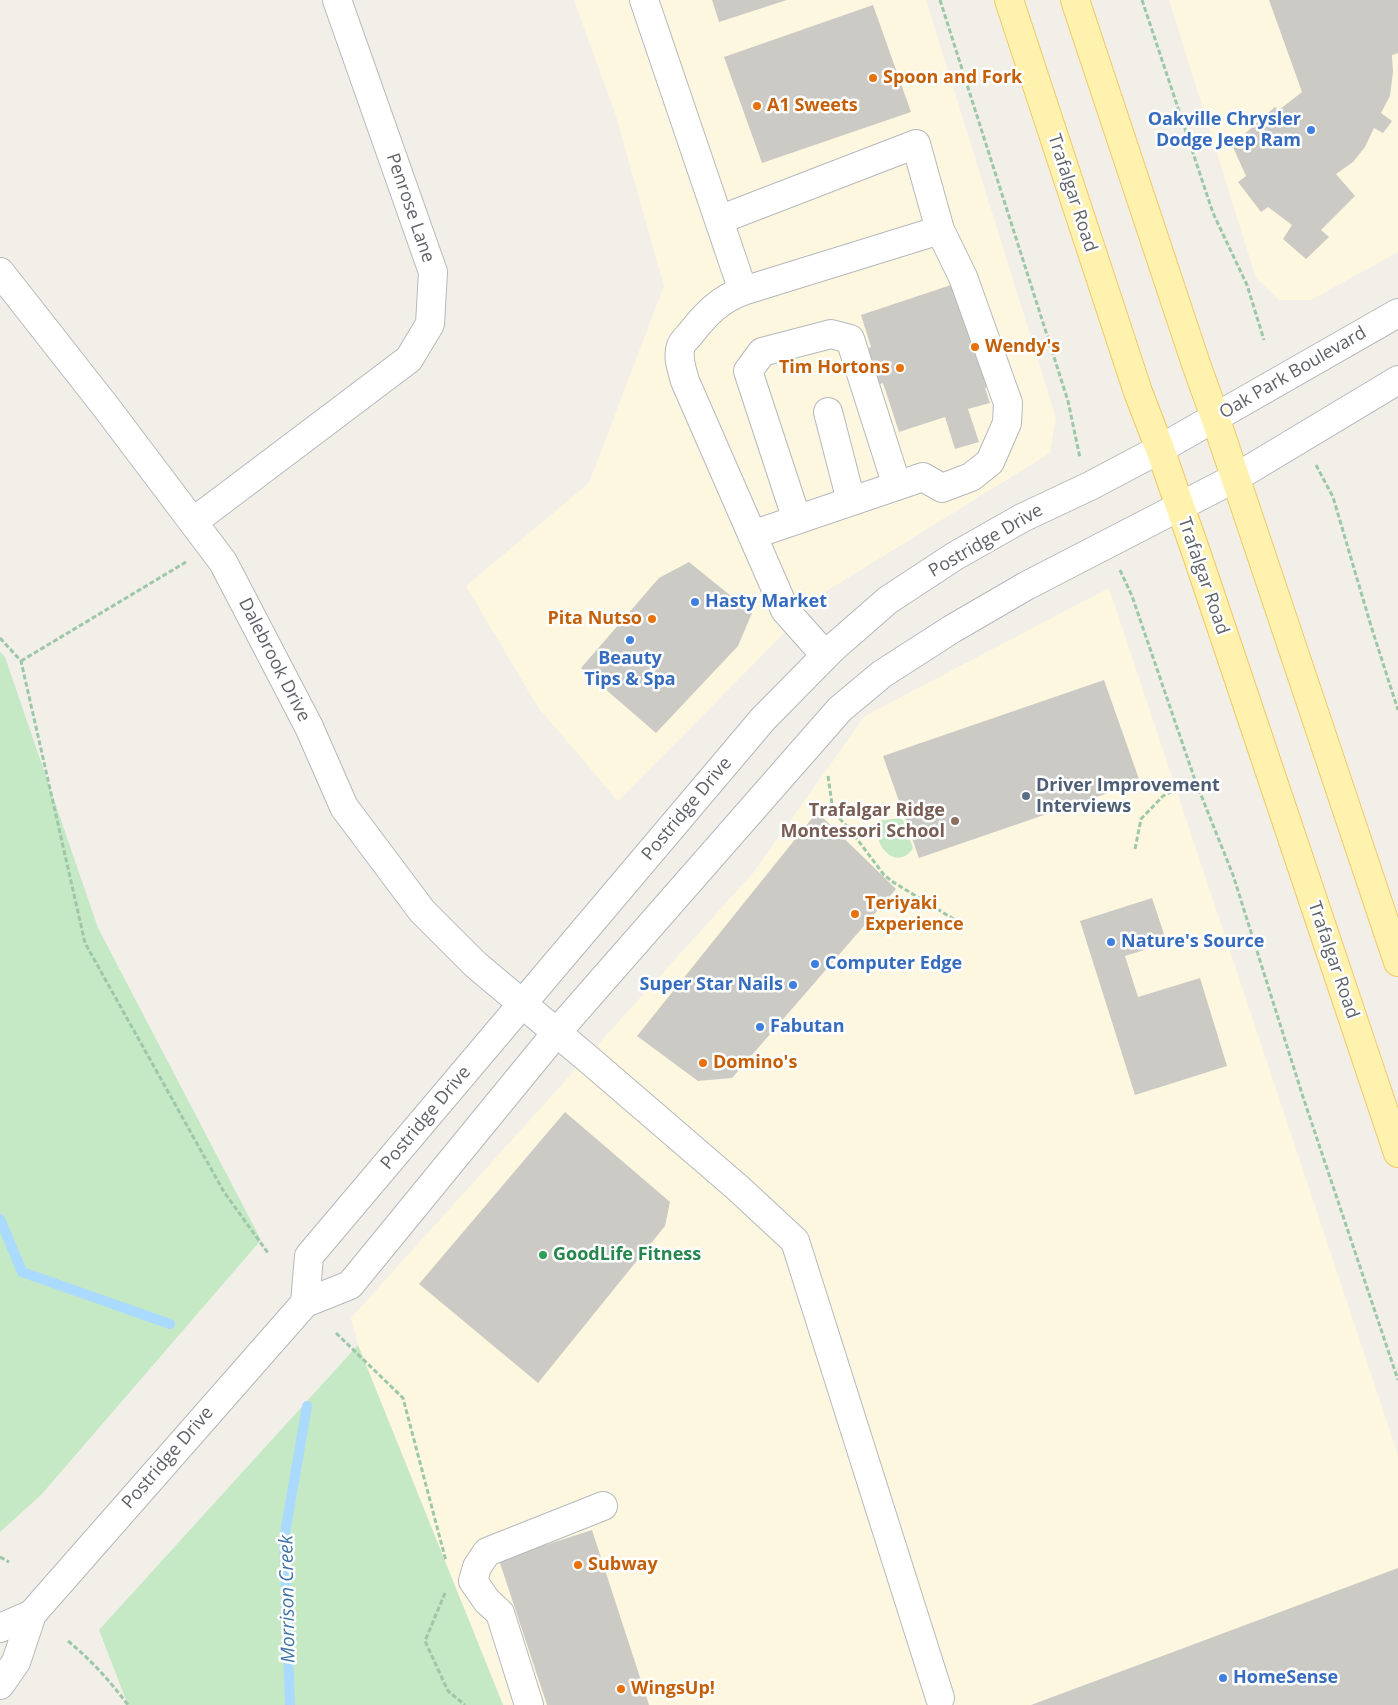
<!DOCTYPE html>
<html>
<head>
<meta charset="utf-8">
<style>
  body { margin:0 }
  canvas { display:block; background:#f1efe8 }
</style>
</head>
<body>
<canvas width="1398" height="1705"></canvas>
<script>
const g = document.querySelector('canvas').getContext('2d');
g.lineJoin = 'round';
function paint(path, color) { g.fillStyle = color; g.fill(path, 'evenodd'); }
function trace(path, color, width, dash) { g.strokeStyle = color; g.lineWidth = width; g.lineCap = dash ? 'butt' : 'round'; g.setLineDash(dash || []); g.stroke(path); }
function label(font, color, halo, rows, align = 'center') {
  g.font = font + ' "Open Sans",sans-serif'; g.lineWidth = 5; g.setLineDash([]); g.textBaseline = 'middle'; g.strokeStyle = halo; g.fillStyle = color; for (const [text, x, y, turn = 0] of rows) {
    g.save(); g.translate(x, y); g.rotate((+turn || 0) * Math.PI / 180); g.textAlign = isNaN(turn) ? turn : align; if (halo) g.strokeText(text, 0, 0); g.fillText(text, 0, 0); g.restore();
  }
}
paint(new Path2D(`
  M574,0H926L1056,418L1050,453L825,592L618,801L538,707L466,586L589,483L664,286L616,116Z
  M1169,0H1398V252L1311,300H1279L1256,278Z
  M1109,588L1398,1455V1705H503L358,1345L351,1318L753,873L865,716Z`), '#fef7e0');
paint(new Path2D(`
  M0,652L5,657L98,928L261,1240L41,1495L0,1532Z
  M899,818L903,820L913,848C906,860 893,861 884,850C879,845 877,834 875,827L878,821Z
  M358,1345L503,1705H128L99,1630Z`), '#c5e8c5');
trace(new Path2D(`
  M0,1219L22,1272L170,1324
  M290,1705L284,1539L307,1406`), '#aadaff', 10);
paint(new Path2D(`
  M712,0H787L719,22Z
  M1269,0H1398V53L1392,55L1393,72L1390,96L1381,113L1392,121L1383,133L1374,128L1365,147L1353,162L1336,174L1355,196L1321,230L1329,237L1306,259L1283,239L1292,225L1268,207L1261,212L1238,182L1246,176L1232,145L1275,107L1279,110L1302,92Z
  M873,5L911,112L762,163L724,57Z
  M951,285L962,317L985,310L1008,380L985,388L990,403L968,409L979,442L955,449L945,417L899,432L883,383L867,389L855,353L871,347L861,315Z
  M689,562L752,613L738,646L656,733L581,668L659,578Z
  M1104,680L1140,782L919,858L883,756Z
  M817,812L896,889L732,1078L698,1081L637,1036Z
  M1152,898L1167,943L1125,956L1138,997L1200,978L1227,1066L1135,1095L1080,921Z
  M565,1112L670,1202L665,1226L538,1383L419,1284Z
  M592,1530L649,1705H547L499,1560Z
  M1398,1568V1705H1031Z`), '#cccac5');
const minor = new Path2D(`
  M644,0L743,291C720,299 705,315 691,333C688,337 683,341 681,346C677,357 682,370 685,381L785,610L825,655
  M719,220L916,144L940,230L743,291
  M0,272L106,407L223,562L309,727L344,807L422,911L476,965L587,1058L738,1188L795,1241L940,1698
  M828,412L851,501
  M797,520L748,371L762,352L831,334L850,339L897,486
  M193,522L409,359L430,324L433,272L337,0
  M752,535L923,477L942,488L971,477L990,462L1007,423L1008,403L963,277L940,230
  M305,1303L309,1256L763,719L833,648L888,600L955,556L1022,518L1090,486L1160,449L1398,313
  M0,1628L32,1614
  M0,1685L16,1662L32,1614L305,1303L350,1285L557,1032L840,709L882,674L952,629L1026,586L1235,478L1398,380
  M529,1705L500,1613L487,1601L473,1581L477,1567L487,1552L603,1506`);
const major = new Path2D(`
  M1009,0L1138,392L1160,449L1197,555L1398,1153
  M1075,0L1196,364L1215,417L1398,962`);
trace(minor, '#b5b8bc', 30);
trace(major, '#f2c960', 30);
trace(new Path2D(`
  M940,0L1068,401L1080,458
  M1142,0L1213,213L1247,285L1264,340
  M1316,465L1333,497L1371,626L1398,710
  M1120,570L1132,596L1195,780L1233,875L1303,1097L1398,1380
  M0,638L21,661L85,943L224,1192L268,1253
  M21,661L186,562
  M828,776L833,811L851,831L884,875L893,882L965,926
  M1135,849L1141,819L1163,796L1195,780
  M336,1333L403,1398L446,1561
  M0,1557L9,1562
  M445,1593L425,1641L448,1691L465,1705
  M68,1641C91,1660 110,1681 128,1705`), '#9cc7a9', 3, [5, 2.5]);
trace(minor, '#fff', 28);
trace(major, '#fff2af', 28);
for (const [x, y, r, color] of [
  [873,78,5,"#e8710a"],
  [757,106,5,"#e8710a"],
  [1311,130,5,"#3f7fe0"],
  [975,347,5,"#e8710a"],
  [900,368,5,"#e8710a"],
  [695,602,5,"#3f7fe0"],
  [652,619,5,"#e8710a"],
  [630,640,5,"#3f7fe0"],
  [1026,796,5,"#5c6f8a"],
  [955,821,5,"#8d6e63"],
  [855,914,5,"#e8710a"],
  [1111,942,5,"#3f7fe0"],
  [815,964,5,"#3f7fe0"],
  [793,985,5,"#3f7fe0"],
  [760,1027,5,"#3f7fe0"],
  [703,1063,5,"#e8710a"],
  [543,1255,5,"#2e9e5b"],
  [578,1565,5,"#e8710a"],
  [1223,1678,5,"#3f7fe0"],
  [621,1689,5,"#e8710a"]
]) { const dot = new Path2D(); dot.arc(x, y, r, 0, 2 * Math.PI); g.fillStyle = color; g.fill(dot); trace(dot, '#fff', 2); }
label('bold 18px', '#c56008', '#fff', [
  ["Spoon and Fork",883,78],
  ["A1 Sweets",767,106],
  ["Wendy's",985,347],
  ["Tim Hortons",890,368,"right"],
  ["Pita Nutso",642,619,"right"],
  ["Teriyaki",865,904],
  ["Experience",865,925],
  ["Domino's",713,1063],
  ["Subway",588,1565],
  ["WingsUp!",631,1689]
], 'left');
label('bold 18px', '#366cbe', '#fff', [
  ["Oakville Chrysler",1301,120,"right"],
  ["Dodge Jeep Ram",1301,141,"right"],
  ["Hasty Market",705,602],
  ["Beauty",630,659,"center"],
  ["Tips & Spa",630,680,"center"],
  ["Nature's Source",1121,942],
  ["Computer Edge",825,964],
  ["Super Star Nails",783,985,"right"],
  ["Fabutan",770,1027],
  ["HomeSense",1233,1678]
], 'left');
label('18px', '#5f6368', '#fff', [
  ["Trafalgar Road",1072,193,72],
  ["Penrose Lane",410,208,71],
  ["Oak Park Boulevard",1293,373,-30],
  ["Postridge Drive",986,541,-30],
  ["Trafalgar Road",1203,576,71],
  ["Dalebrook Drive",274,660,63],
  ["Postridge Drive",687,809,-50],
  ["Trafalgar Road",1333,960,71],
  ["Postridge Drive",426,1118,-50],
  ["Postridge Drive",168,1458,-49]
]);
label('bold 18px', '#4e5e75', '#fff', [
  ["Driver Improvement",1036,786],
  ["Interviews",1036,807]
], 'left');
label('bold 18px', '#785e54', '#fff', [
  ["Trafalgar Ridge",945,811],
  ["Montessori School",945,832]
], 'right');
label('bold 18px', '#27864d', '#fff', [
  ["GoodLife Fitness",553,1255]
], 'left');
label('italic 19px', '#4174aa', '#fff', [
  ["Morrison Creek",288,1599,-91]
]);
</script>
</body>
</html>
